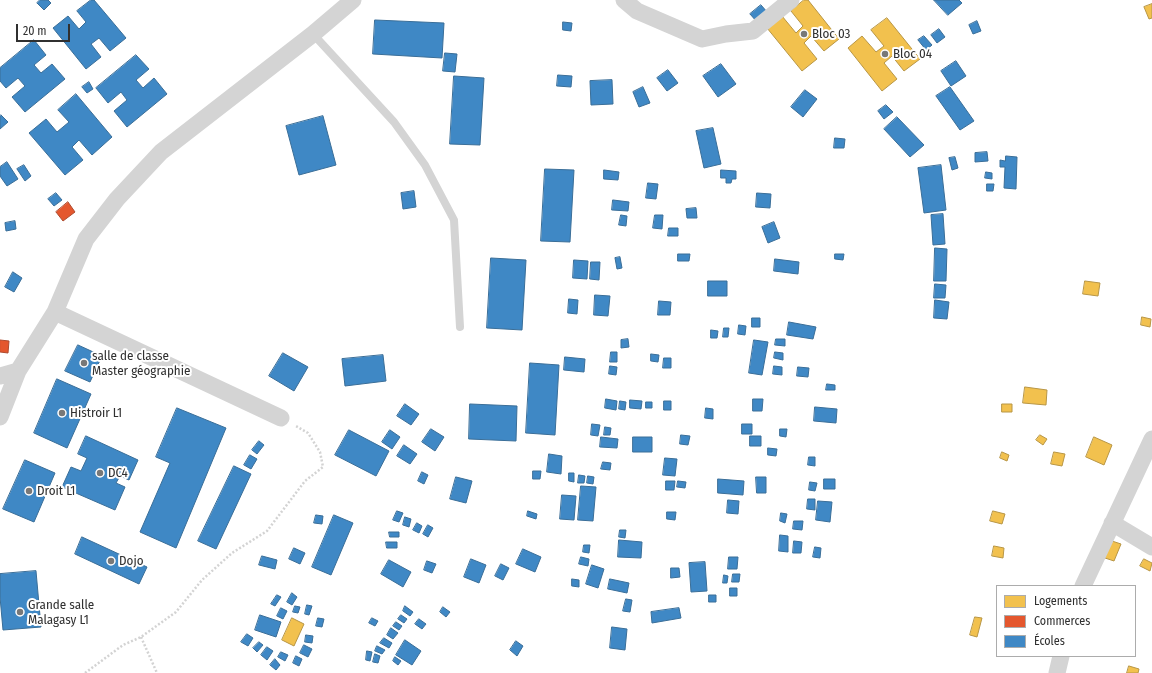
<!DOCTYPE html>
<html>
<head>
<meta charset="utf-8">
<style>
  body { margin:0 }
  #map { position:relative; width:1152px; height:673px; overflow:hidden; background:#fff; font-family:"Fira Sans Condensed",sans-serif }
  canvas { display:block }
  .legend { position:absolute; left:996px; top:585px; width:140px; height:72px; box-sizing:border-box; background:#fff; border:1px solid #acacac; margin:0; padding:5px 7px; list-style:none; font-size:12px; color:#303030 }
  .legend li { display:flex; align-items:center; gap:8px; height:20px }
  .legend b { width:20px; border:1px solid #acacac }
  .scale { position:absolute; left:16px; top:24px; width:54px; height:18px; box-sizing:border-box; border:2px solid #303030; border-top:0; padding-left:5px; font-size:12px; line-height:14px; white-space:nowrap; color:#303030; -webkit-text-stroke:3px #fff; paint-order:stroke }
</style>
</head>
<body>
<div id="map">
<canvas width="1152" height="673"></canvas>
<ul class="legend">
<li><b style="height:11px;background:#f2c14e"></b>Logements</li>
<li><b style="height:11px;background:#e4572e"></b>Commerces</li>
<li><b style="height:11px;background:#3f88c5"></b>Écoles</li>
</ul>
<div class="scale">20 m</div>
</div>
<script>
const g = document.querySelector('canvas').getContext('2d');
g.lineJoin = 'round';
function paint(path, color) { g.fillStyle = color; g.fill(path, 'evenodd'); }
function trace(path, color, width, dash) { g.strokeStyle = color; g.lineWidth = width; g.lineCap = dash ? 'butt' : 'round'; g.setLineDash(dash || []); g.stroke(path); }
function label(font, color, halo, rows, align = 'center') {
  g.font = font + ' "Fira Sans Condensed",sans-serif'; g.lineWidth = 4; g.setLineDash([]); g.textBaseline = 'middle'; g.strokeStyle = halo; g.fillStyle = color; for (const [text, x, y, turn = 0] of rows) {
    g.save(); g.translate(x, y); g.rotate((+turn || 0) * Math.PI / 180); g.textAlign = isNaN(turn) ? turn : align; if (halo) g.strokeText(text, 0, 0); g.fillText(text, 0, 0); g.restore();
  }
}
const homes = new Path2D(`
  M804,0H808L839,39L824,51L811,36L804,43L817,59L802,71L767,28L782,16L796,33L803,26L791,11Z
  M1152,4V18L1149,19L1144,7Z
  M887,18L920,59L904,71L892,56L884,63L897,79L882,91L848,48L862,36L876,52L884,46L871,30Z
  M1085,281L1100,283L1098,296L1083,294Z
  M1142,317L1151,319L1150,327L1141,325Z
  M1025,387L1047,390L1046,405L1023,403Z
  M1002,404H1012V412H1002Z
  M1040,435L1047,439L1043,445L1036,440Z
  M1094,437L1112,445L1104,465L1086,457Z
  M1002,452L1009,455L1007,461L1000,458Z
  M1054,452L1065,454L1062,466L1051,464Z
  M993,511L1005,514L1002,524L990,521Z
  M1112,541L1121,544L1114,561L1105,558Z
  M994,546L1004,548L1003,558L992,556Z
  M1144,559L1152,563L1150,571L1140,566Z
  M975,617L982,618L977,637L970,635Z
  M292,618L304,624L294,646L282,640Z
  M1129,666L1139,669L1138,673H1127Z`);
paint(homes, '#f2c14e');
trace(homes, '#b89645', 1);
const shops = new Path2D(`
  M68,202L75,212L63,221L56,212Z
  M0,340L9,341L8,353L0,352Z`);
paint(shops, '#e4572e');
trace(shops, '#ae4b2f', 1);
const schools = new Path2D(`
  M40,0H48L51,3L44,10L37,3Z
  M91,0H94L126,38L110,51L99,38L91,44L101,57L86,69L53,28L68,16L79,29L86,22L77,11Z
  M934,0H959L962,3L948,15Z
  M761,5L768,13L757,22L750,14Z
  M375,20L444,23L442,58L373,54Z
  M977,21L981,31L973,34L969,25Z
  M563,22L572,23L571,31L563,30Z
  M939,29L945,37L937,43L931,35Z
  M924,36L932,45L926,50L918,40Z
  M34,40L46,55L34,65L41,73L52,64L65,79L25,112L12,97L25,86L18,78L6,88L0,81V68Z
  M445,53L457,54L455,72L443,71Z
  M136,55L149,69L136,80L143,88L154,78L167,94L127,127L114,111L127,100L121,92L108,103L96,88Z
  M956,61L966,76L951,86L941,71Z
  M721,64L736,84L718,97L703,76Z
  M668,70L678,83L667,91L657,78Z
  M558,75L572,76L571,87L557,86Z
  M454,76L484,78L480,145L450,144Z
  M612,80L613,104L591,105L590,81Z
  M89,82L93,89L87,93L82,87Z
  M643,87L650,103L639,107L633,92Z
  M950,87L974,121L960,130L936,96Z
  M805,90L817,99L803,117L791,107Z
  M76,94L112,137L92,155L79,140L72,147L83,160L65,175L29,133L46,119L57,132L69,122L58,110Z
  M886,105L893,112L884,119L878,111Z
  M1,115L8,122L0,129V116Z
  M323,116L336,165L299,175L286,126Z
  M897,117L924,145L910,157L884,129Z
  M713,128L721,164L704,168L696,131Z
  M835,138L845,139L844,148H834Z
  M987,152L988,161L975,162V153Z
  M1006,156L1017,157L1016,189L1004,188L1005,167H1000V160L1005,161Z
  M955,157L958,168L952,170L949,158Z
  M7,162L18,179L7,186L0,176V167Z
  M24,165L31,176L25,181L17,169Z
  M941,165L946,210L924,213L918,168Z
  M545,169L574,170L570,242L541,241Z
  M604,170L619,172L618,180L604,179Z
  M721,170L736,171V179H732L731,183H726V178H721Z
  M986,172L992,173V179L985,178Z
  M648,183L658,184L656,199L646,198Z
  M987,184H994L993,191H987Z
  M414,191L416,207L403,209L401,193Z
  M56,193L62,200L54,206L48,199Z
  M757,193L771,194L770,208L756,207Z
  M613,200L629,202L628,211L612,210Z
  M696,208L697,218H687L686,209Z
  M943,214L945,244L933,245L931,215Z
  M621,215L627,216L626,226L619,225Z
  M655,215H663L662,229L653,228Z
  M15,221L16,229L6,231L5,223Z
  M774,222L780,238L768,243L762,227Z
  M669,228H678V236H668Z
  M935,248L947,249L946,281H934Z
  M678,254H690L689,261H678Z
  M835,254H844L843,260L835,259Z
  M620,257L622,268L617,269L615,258Z
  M491,258L526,260L522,330L487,328Z
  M775,259L799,262L798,274L774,271Z
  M574,260L588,261L587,279L573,278Z
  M591,262H600L599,280L590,279Z
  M13,272L22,278L14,292L5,287Z
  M708,281H727V296H708Z
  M935,284L946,285L945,298H934Z
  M595,295L610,296L608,316L594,315Z
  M569,299L578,300L577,314L568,313Z
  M935,300L949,302L947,319L934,318Z
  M659,301L671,302L670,315H658Z
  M752,318H760V327H752Z
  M789,322L816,327L813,339L787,335Z
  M739,325L746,326L745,335L738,334Z
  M724,328H729L728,337H723Z
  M711,330L718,331L717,338H711Z
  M628,339L629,347L621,348V340Z
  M776,339H785V346L775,345Z
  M754,340L768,342L762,375L749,373Z
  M78,345L102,356L90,382L65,371Z
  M611,352H617V362H610Z
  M775,352L783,353V360L774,358Z
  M283,353L308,367L294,391L269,376Z
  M651,354L659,355L658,362L651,361Z
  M383,355L386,381L345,386L342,359Z
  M565,357L585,359L584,372L564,370Z
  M664,358H671V368H663Z
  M530,363L559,365L555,435L526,433Z
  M610,366L617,367L616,375L609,374Z
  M774,366L782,367V375L773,374Z
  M798,367L809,368L808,377L797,376Z
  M57,379L91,394L67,448L34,433Z
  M827,384L835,385V390H826Z
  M606,399L617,401L616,410L605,408Z
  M753,399H763L762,411H753Z
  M630,400L642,401L641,409L630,408Z
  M620,401L626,402L625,410L619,409Z
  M664,401H671V410H664Z
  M646,402H652V408H646Z
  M405,404L419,414L411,425L397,416Z
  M470,404L517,406L516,441L469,439Z
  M815,407L837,409L836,423L814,421Z
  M177,408L226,428L176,548L140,532L170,463L156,457Z
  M706,408L713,409V419L705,418Z
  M592,424L600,425L598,436L591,435Z
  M742,424H752V434H742Z
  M605,427L611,428L610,435H604Z
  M431,429L444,437L435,451L422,442Z
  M780,429H787L786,437L780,436Z
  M349,430L389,451L376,476L335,455Z
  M390,430L400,437L392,449L382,442Z
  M681,435L690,436L688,445L680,444Z
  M86,436L138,460L129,480L120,476L116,483L125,487L115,510L62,487L71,467L81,471L87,458L78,454Z
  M750,436H761V446H750Z
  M601,437L618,439L617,448L600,447Z
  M633,437H652V452H633Z
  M259,441L264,445L257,454L252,450Z
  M404,445L417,454L410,464L397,456Z
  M768,448L777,449L776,456L768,455Z
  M549,454L562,456L561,474L547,472Z
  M250,455L257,459L251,469L244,465Z
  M809,457H815V466L808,465Z
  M665,458L677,459L675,476L663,475Z
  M25,460L55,473L34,522L3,509Z
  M603,462L611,463L610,470L601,469Z
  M234,466L251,474L216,549L198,541Z
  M533,471H541L540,479H533Z
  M422,472L428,475L424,484L418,481Z
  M569,473H574V482L569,481Z
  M579,475L585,476L584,483H578Z
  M588,476L594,477L593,484L587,483Z
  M456,477L472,481L466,503L450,499Z
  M756,477H766V493H757Z
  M718,479L744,481L743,495L718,493Z
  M824,479H835V489H824Z
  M666,481H675L674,490H666Z
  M678,481L686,482L685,488L677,487Z
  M810,482L817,483L815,491L809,490Z
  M581,486L596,487L593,521L578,520Z
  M562,495L576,496L574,520L560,519Z
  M808,499H815V510L807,509Z
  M728,500L739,501L738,514L727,513Z
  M818,501L832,502L830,522L816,520Z
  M397,511L403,513L399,522L393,520Z
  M528,511L537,514L536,519L527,516Z
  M667,512H676L675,520L667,519Z
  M781,513L787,514L785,523L780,521Z
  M316,515L323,516L322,524L314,523Z
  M334,515L353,523L331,575L312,567Z
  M405,517L411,519L409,527L403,525Z
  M794,521H803L802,530L793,529Z
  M417,523L422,526L419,533L413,530Z
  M428,525L433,528L428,537L423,534Z
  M620,530H626L625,538L619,537Z
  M389,532H399V537H390Z
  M780,535L788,536V552L779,551Z
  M82,537L147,567L139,584L75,554Z
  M619,540L642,542L641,558L618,557Z
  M794,541L802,542L801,553H793Z
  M386,542H397V548H387Z
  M584,545H590L589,553L583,552Z
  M815,547L821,548L820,558L813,557Z
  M294,548L305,553L300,564L289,559Z
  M523,549L541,557L535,572L516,564Z
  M262,556L277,560L275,569L259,565Z
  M581,557L589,559L588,566L579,564Z
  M729,557H738L737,569H728Z
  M471,559L486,565L479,583L464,577Z
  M389,560L411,572L403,587L381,574Z
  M427,561L436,564L432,573L424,570Z
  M705,562L707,591L691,592L689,563Z
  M501,564L509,568L503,580L495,576Z
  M592,565L604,569L598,588L586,584Z
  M671,568H679L680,577L671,578Z
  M36,571L41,627L3,630L0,597V574Z
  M733,574H740L739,582H732Z
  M724,575L728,576L727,583H723Z
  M572,579L579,580V587L572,586Z
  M610,579L629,583L627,593L608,589Z
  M730,588H737V596H730Z
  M292,593L297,597L292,605L287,602Z
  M277,595L281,597L275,606L271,604Z
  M709,595H716V602H709Z
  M626,599L632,600L630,612L623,611Z
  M307,605L312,606L309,615L305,614Z
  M295,606L300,607L298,613L293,612Z
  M405,606L413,612L410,616L403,611Z
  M443,607L450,612L446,617L440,612Z
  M281,608L287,611L283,619L277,616Z
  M679,608L681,618L652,623L651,612Z
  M260,615L281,622L276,637L255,630Z
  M401,615L407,619L404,623L398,619Z
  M318,618L324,619L322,627L316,626Z
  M372,618L378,621L375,626L369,623Z
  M419,619L426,624L422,629L415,624Z
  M396,622L402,626L399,630L393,626Z
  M612,627L627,629L625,650L610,648Z
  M391,628L398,633L393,639L387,635Z
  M247,634L253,638L248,646L241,642Z
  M306,635L313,636L312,643L305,642Z
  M384,638L392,643L389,648L380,643Z
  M405,640L421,651L412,665L396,655Z
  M516,641L523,646L517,656L510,650Z
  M259,642L263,645L257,652L253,648Z
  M304,645L312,649L308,657L300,653Z
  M377,646L385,650L382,654L375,651Z
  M267,647L273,651L267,660L261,655Z
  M367,651L372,652L370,661L366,660Z
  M281,652L288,655L285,661L278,657Z
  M375,654L380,656L378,663L373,662Z
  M296,656L302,659L299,666L293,663Z
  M395,657L401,661L398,665L393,661Z
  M275,659L280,665L276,670L270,665Z`);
paint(schools, '#3f88c5');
trace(schools, '#3a6e98', 1);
trace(new Path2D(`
  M141,637L157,673
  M85,673L123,645L141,637L176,612L202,580L232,553L267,531L305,481L323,467L320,452L308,433L296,426`), '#d3d3d3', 2.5, [2, 2]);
trace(new Path2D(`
  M313,34L394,122L425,165L454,220L460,327`), '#d4d4d4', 8);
trace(new Path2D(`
  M624,0L637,11L702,39L726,34L753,31L791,0
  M55,312L281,418
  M0,376L18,371
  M0,417L18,371L55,312L86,239L117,199L161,152L313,34L353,0
  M1112,523L1152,547
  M1083,586L1152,439
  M1057,673L1061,656`), '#d4d4d4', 17);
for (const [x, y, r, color] of [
  [804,34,4,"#787878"],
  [885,54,4,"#787878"],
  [84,363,4,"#787878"],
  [62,413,4,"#787878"],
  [100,473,4,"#787878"],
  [29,491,4,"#787878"],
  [111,561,4,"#787878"],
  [20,612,4,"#787878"]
]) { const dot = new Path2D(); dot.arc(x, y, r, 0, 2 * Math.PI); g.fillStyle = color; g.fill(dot); trace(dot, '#fff', 1.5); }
label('13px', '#303030', '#fff', [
  ["Bloc 03",812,34],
  ["Bloc 04",893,54],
  ["salle de classe",92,356],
  ["Master géographie",92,371],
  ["Histroir L1",70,413],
  ["DC4",108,473],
  ["Droit L1",37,491],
  ["Dojo",119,561],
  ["Grande salle",28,605],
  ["Malagasy L1",28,620]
], 'left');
</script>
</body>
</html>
